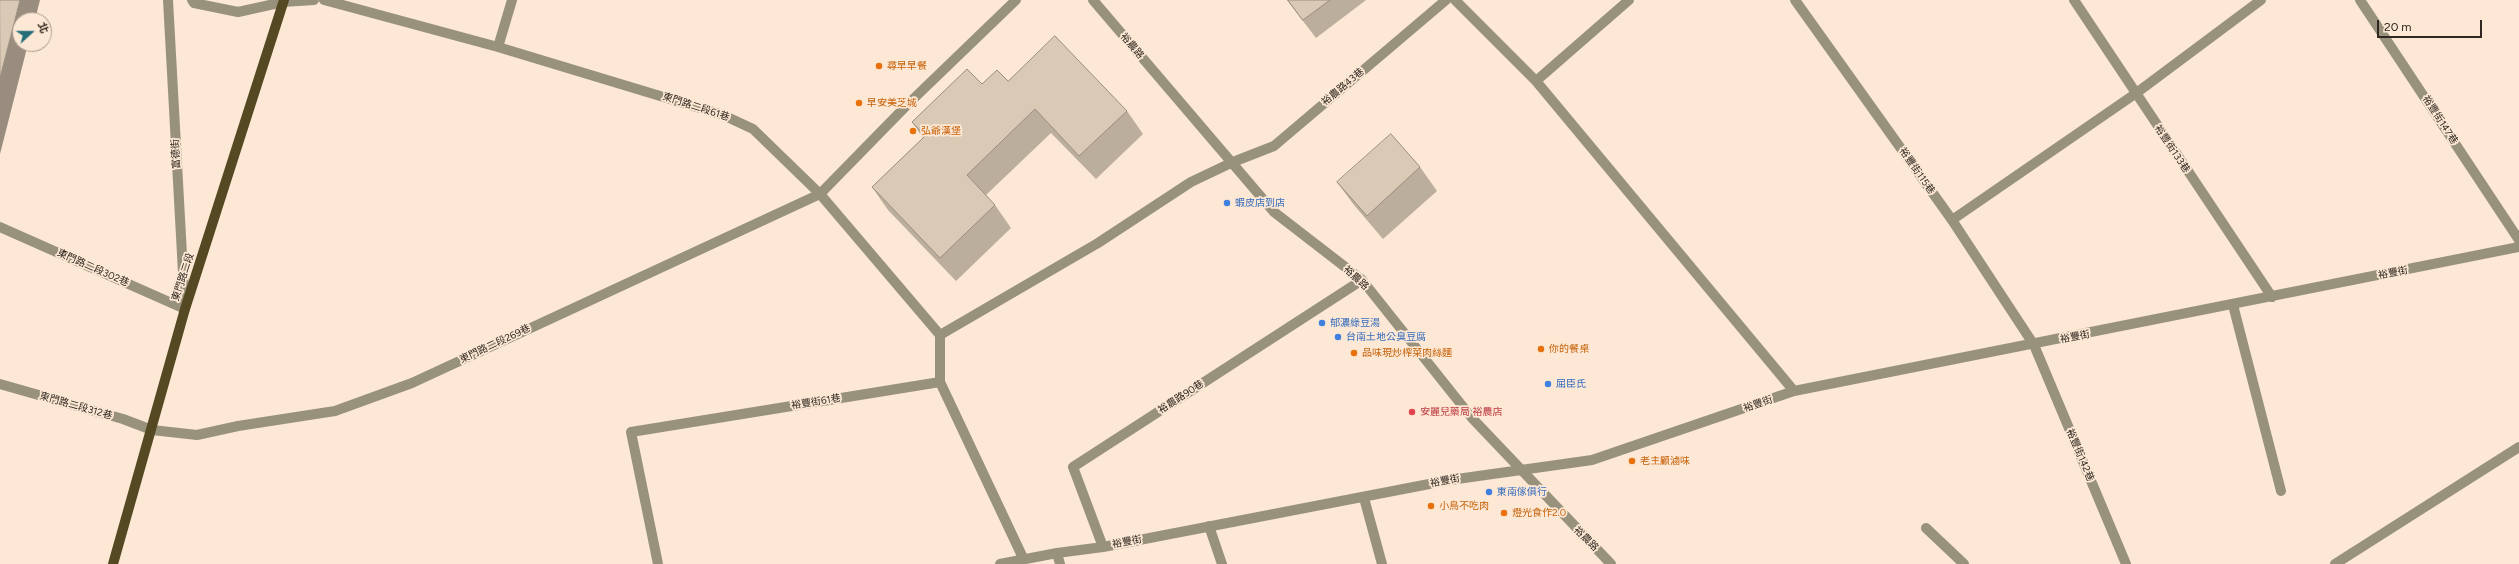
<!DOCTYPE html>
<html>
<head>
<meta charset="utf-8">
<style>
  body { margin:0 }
  #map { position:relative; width:2519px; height:564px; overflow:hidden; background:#fce8d4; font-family:Figtree,"Noto Sans TC",sans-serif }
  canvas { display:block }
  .north { position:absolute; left:12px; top:12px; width:40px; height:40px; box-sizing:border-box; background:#fce8d4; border:1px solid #aa9b8c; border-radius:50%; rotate:69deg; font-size:11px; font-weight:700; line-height:16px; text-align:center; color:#2f2720 }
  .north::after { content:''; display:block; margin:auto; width:14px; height:18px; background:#256d79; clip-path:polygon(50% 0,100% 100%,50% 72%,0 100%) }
  .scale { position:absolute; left:2377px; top:20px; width:105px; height:18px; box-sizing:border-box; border:2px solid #2f2720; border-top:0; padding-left:5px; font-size:12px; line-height:14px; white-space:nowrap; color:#2f2720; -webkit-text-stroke:3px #fce8d4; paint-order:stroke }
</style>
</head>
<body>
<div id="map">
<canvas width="2519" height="564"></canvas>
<div class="north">北</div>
<div class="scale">20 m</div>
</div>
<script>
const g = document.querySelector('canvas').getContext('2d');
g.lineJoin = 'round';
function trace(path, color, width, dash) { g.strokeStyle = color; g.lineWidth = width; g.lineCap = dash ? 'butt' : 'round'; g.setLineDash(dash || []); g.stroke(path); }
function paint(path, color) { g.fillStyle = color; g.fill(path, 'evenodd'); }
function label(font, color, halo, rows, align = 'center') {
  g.font = font + ' Figtree,"Noto Sans TC",sans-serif'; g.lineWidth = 3.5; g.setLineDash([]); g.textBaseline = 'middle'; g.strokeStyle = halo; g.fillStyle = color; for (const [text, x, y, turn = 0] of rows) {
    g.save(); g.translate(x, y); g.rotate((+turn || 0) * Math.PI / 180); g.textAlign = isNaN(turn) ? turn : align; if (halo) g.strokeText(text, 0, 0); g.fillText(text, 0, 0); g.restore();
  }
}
trace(new Path2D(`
  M192,0L194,3L238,12L283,2L314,0
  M324,0L498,47L723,115L753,129L820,194L940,335V382L1024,560
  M1093,0L1274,212L1362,280L1472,418L1611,564
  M1455,0L1536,81
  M1629,0L1536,81L1794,391
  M1795,0L1952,220L2034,345L2126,564
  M2074,0L2272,297
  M2360,0L2519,240
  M498,47L512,0
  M1952,220L2135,94L2261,0
  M0,227L185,309L168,0
  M2233,305L2281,491
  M940,335L1098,243L1191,182L1233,162L1274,146L1446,0
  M0,384L123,419L152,430L197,435L238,426L335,411L412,383L820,194L908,104L1016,0
  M1364,498L1382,564
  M1209,526L1222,564
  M1926,528L1964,564
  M1103,547L1073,467L1362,280
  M1057,553L1060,564
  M658,564L631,432L940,382
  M1000,564L1057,553L1103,547L1450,480L1592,460L1794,391L2519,247
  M2335,564L2519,447`), '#98927d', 10);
trace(new Path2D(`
  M113,564L185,309L284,0`), '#544922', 10);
paint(new Path2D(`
  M1287,0H1366L1316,38Z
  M1008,81L1127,111L1143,134L1096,179L1051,133L986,195L995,205L1011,228L956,281L888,210L872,187L923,138L912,122L982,84Z
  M1420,167L1437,191L1383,239L1354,205L1337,182Z`), '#bbae9c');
paint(new Path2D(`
  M20,0H40L35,20H20V44H28L0,154V78Z`), '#998d7f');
const building = new Path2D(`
  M0,0H20L0,78Z
  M1288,0H1330L1303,20Z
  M1055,36L1127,111L1079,156L1035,109L967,175L995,205L940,258L872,187L925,136L912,122L967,69L982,84L997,70L1008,81Z
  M1391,134L1420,167L1367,216L1337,182Z`);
paint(building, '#dacab5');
trace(building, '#998d7f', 1);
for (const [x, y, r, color] of [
  [879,66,4,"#e8710a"],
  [859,103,4,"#e8710a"],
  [913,131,4,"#e8710a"],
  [1227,203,4,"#3f7fe0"],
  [1322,323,4,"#3f7fe0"],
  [1338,337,4,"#3f7fe0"],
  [1541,349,4,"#e8710a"],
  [1354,353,4,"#e8710a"],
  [1548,384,4,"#3f7fe0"],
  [1412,412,4,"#e0444e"],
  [1632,461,4,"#e8710a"],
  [1489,492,4,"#3f7fe0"],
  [1431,506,4,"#e8710a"],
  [1504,513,4,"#e8710a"]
]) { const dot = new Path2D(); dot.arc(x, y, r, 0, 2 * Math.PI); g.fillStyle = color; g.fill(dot); trace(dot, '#fce8d4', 1.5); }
label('10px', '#2f2720', '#fce8d4', [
  ["裕農路",1132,46,50],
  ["裕農路43巷",1343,87,-40],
  ["東門路二段61巷",696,107,18],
  ["裕豐街147巷",2440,120,57],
  ["裕豐街133巷",2172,149,56],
  ["富德街",176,154,-93],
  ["裕豐街115巷",1917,171,55],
  ["東門路二段302巷",93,268,24],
  ["裕豐街",2393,273,-11],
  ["東門路二段",183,277,-72],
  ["裕農路",1356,278,43],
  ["裕豐街",2075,337,-11],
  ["東門路二段269巷",495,344,-25],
  ["裕農路90巷",1181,397,-33],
  ["裕豐街61巷",816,402,-9],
  ["裕豐街",1758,404,-19],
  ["東門路二段312巷",76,406,16],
  ["裕豐街142巷",2080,455,67],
  ["裕豐街",1445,481,-11],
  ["裕農路",1586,539,45],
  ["裕豐街",1127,542,-11]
]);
label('10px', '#c56008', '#fce8d4', [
  ["尋早早餐",887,66],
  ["早安美芝城",867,103],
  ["弘爺漢堡",921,131],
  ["你的餐桌",1549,349],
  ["品味現炒榨菜肉絲麵",1362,353],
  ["老主顧滷味",1640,461],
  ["小鳥不吃肉",1439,506],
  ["燈光食作2.0",1512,513]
], 'left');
label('10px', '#366cbe', '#fce8d4', [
  ["蝦皮店到店",1235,203],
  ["郁濃綠豆湯",1330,323],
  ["台南土地公臭豆腐",1346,337],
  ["屈臣氏",1556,384],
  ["東南傢俱行",1497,492]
], 'left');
label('10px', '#be3a42', '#fce8d4', [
  ["安麗兒藥局 裕農店",1420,412]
], 'left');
</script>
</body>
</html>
